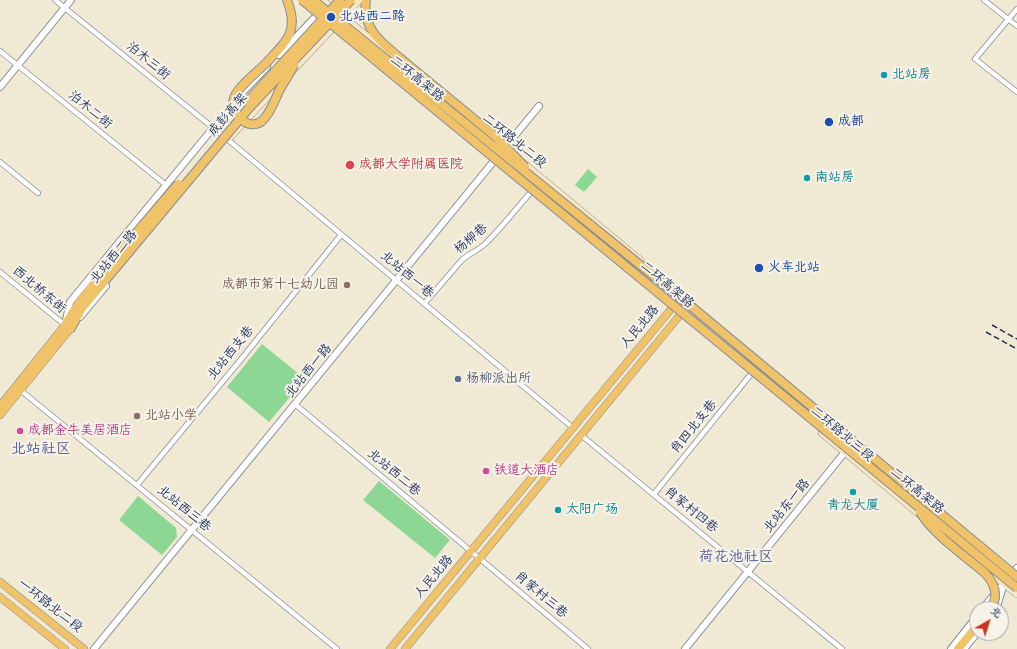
<!DOCTYPE html>
<html>
<head>
<meta charset="utf-8">
<style>
  body { margin:0 }
  #map { position:relative; width:1017px; height:649px; overflow:hidden; background:#f0ead4; font-family:Sriracha,"LXGW WenKai TC",sans-serif }
  canvas { display:block }
  .north { position:absolute; left:969px; top:601px; width:40px; height:40px; box-sizing:border-box; background:#f7f3e8; border:1px solid #9fa5b1; border-radius:50%; rotate:39deg; font-size:11px; font-weight:700; line-height:16px; text-align:center; color:#1b2f5e }
  .north::after { content:''; display:block; margin:auto; width:14px; height:18px; background:#c8321e; clip-path:polygon(50% 0,100% 100%,50% 72%,0 100%) }
</style>
</head>
<body>
<div id="map">
<canvas width="1017" height="649"></canvas>
<div class="north">北</div>
</div>
<script>
const g = document.querySelector('canvas').getContext('2d');
g.lineJoin = 'round';
function paint(path, color) { g.fillStyle = color; g.fill(path, 'evenodd'); }
function trace(path, color, width, dash) { g.strokeStyle = color; g.lineWidth = width; g.lineCap = dash ? 'butt' : 'round'; g.setLineDash(dash || []); g.stroke(path); }
function label(font, color, halo, rows, align = 'center') {
  g.font = font + ' Sriracha,"LXGW WenKai TC",sans-serif'; g.lineWidth = 4; g.setLineDash([]); g.textBaseline = 'middle'; g.strokeStyle = halo; g.fillStyle = color; for (const [text, x, y, turn = 0] of rows) {
    g.save(); g.translate(x, y); g.rotate((+turn || 0) * Math.PI / 180); g.textAlign = isNaN(turn) ? turn : align; if (halo) g.strokeText(text, 0, 0); g.fillText(text, 0, 0); g.restore();
  }
}
paint(new Path2D(`
  M588,169L597,177L584,192L575,185Z
  M262,344L305,379L269,422L227,387Z
  M379,481L450,540L435,558L363,500Z
  M138,496L176,528L177,537L162,555L119,520Z`), '#8cd794');
const minor = new Path2D(`
  M55,0L227,139L572,427
  M984,0L1017,26
  M1017,9L975,59L1017,92
  M0,51L166,185
  M0,162L38,193
  M0,272L65,325
  M424,304L461,261C469,253 478,251 486,243C502,227 516,209 531,192
  M19,389L337,649
  M296,405L588,649
  M581,435L842,649
  M137,485L243,357L341,235
  M654,494L751,374`);
const tertiary = new Path2D(`
  M279,55L316,16
  M0,87L71,0
  M80,317L106,286
  M66,320L70,302L213,128L243,92L267,67
  M982,609L1017,568
  M996,609L1003,587
  M94,649L539,106
  M685,649L845,452
  M951,649L977,616
  M964,649L977,633`);
const secondary = new Path2D(`
  M322,0L406,68
  M292,71L359,0
  M229,138L283,80
  M523,163L641,261
  M822,433L923,517
  M953,542L1017,594`);
const primary = new Path2D(`
  M0,406L65,325
  M0,415L71,328
  M0,582L84,649
  M0,597L65,649
  M390,649L672,308L686,297
  M405,649L680,315L686,297`);
const trunk = new Path2D(`
  M366,0C362,28 380,42 400,58
  M268,61C288,40 299,30 287,0
  M65,325L78,304L124,247
  M71,328L82,308L129,252
  M958,649L977,626`);
trace(minor, '#868c99', 6);
trace(tertiary, '#868c99', 8);
trace(secondary, '#868c99', 8);
trace(primary, '#868c99', 8);
trace(trunk, '#868c99', 10);
trace(minor, '#fff', 4.5);
trace(tertiary, '#fff', 6);
trace(secondary, '#f9e7c3', 7);
trace(primary, '#f0c369', 7);
trace(trunk, '#f0c369', 8);
trace(new Path2D(`
  M992,325L1017,339
  M986,332L1017,349`), '#1b2f5e', 1.5, [6, 3]);
const trunkBridge = new Path2D(`
  M302,0L1017,588
  M313,0L681,298L1017,577
  M400,58L496,137L525,167
  M268,61C259,71 238,86 234,98C230,113 248,132 262,121C271,113 275,99 280,89C285,81 290,73 294,65
  M249,100L340,0
  M124,247L178,184
  M129,252L249,108L351,0
  M920,512C935,536 964,555 985,573C995,584 999,595 991,609`);
trace(trunkBridge, '#868c99', 10, []);
trace(trunkBridge, '#f0c369', 8);
for (const [x, y, r, color] of [
  [331,17,5,"#1a4fb4"],
  [884,75,4,"#0f9aa8"],
  [829,122,5,"#1a4fb4"],
  [350,165,5,"#e0444e"],
  [807,178,4,"#0f9aa8"],
  [759,268,5,"#1a4fb4"],
  [347,285,4,"#8d6e63"],
  [458,379,4,"#5c6f8a"],
  [137,416,4,"#8d6e63"],
  [20,431,4,"#d1479c"],
  [486,471,4,"#d1479c"],
  [853,492,4,"#0f9aa8"],
  [558,510,4,"#0f9aa8"]
]) { const dot = new Path2D(); dot.arc(x, y, r, 0, 2 * Math.PI); g.fillStyle = color; g.fill(dot); trace(dot, '#f7f3e8', 1.5); }
label('13px', '#164399', '#f7f3e8', [
  ["北站西二路",340,17],
  ["成都",838,122],
  ["火车北站",768,268]
], 'left');
label('13px', '#1b2f5e', '#f7f3e8', [
  ["泊木三街",148,61,39],
  ["二环高架路",417,79,39],
  ["泊木二街",90,110,39],
  ["成彭高架",228,115,-49],
  ["二环路北二段",514,141,39],
  ["杨柳巷",471,239,-40],
  ["北站西二路",114,257,-50],
  ["北站西一巷",407,275,40],
  ["二环高架路",667,285,40],
  ["西北桥东街",39,290,40],
  ["人民北路",640,327,-50],
  ["北站西支巷",231,353,-51],
  ["北站西一路",309,371,-51],
  ["肖四北支巷",694,427,-51],
  ["二环路北三段",842,434,40],
  ["北站西二巷",394,473,40],
  ["二环高架路",917,491,39],
  ["北站东一路",787,506,-51],
  ["北站西三巷",184,509,39],
  ["肖家村四巷",691,510,39],
  ["人民北路",434,577,-50],
  ["肖家村三巷",541,595,40],
  ["一环路北二段",50,606,38]
]);
label('13px', '#0d838f', '#f7f3e8', [
  ["北站房",892,75],
  ["南站房",815,178],
  ["青龙大厦",853,506,"center"],
  ["太阳广场",566,510]
], 'left');
label('13px', '#be3a42', '#f7f3e8', [
  ["成都大学附属医院",359,165]
], 'left');
label('13px', '#785e54', '#f7f3e8', [
  ["成都市第十七幼儿园",339,285],
  ["北站小学",145,416,"left"]
], 'right');
label('13px', '#4e5e75', '#f7f3e8', [
  ["杨柳派出所",466,379]
], 'left');
label('13px', '#b23c85', '#f7f3e8', [
  ["成都金牛美居酒店",28,431],
  ["铁道大酒店",494,471]
], 'left');
label('15px', '#505a92', '#f7f3e8', [
  ["北站社区",41,449],
  ["荷花池社区",736,557]
]);
</script>
</body>
</html>
